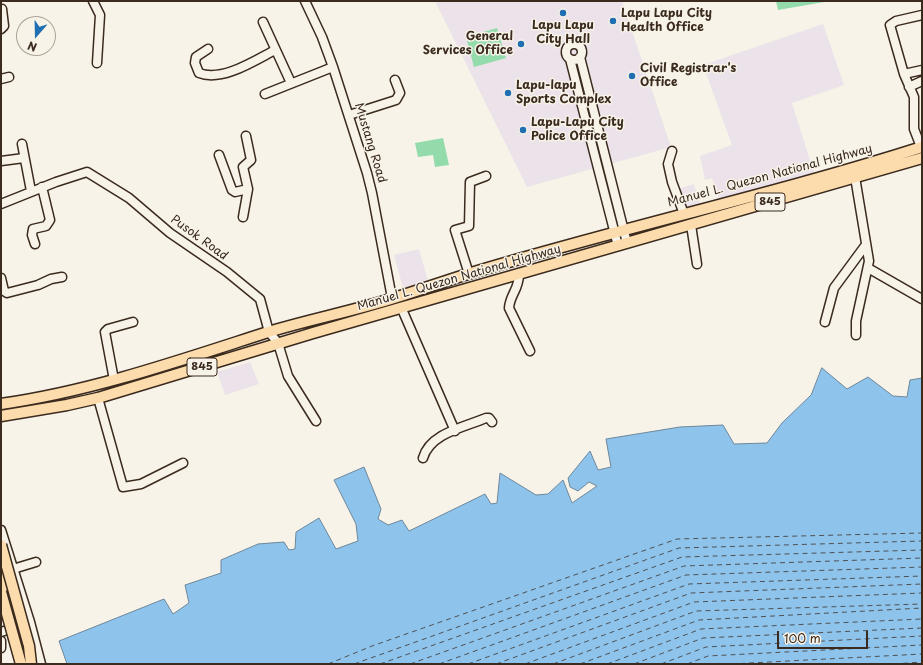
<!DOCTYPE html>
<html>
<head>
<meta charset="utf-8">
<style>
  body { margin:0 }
  #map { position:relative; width:923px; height:665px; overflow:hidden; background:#f7f3e8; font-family:"Playpen Sans",sans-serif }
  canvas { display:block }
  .frame { position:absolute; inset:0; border:2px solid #3b2a1e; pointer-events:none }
  .north { position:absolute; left:16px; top:16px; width:40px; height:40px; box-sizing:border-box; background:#f7f3e8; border:1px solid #aca397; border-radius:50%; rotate:200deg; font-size:11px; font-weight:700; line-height:16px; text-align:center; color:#3b2a1e }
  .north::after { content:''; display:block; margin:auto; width:14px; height:18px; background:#1f6fb2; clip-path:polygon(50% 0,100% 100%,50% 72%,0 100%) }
  .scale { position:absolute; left:777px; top:631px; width:91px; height:18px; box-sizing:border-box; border:2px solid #3b2a1e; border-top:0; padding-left:5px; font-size:12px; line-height:14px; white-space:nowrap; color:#3b2a1e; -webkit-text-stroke:3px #f7f3e8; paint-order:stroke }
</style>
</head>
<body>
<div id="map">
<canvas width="923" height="665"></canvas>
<div class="frame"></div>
<div class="north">N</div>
<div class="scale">100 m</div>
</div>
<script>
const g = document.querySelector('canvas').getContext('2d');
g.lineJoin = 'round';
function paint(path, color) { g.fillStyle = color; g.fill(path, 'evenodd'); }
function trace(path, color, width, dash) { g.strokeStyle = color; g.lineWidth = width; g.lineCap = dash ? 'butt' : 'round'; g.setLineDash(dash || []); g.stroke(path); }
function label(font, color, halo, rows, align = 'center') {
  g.font = font + ' "Playpen Sans",sans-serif'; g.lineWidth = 3; g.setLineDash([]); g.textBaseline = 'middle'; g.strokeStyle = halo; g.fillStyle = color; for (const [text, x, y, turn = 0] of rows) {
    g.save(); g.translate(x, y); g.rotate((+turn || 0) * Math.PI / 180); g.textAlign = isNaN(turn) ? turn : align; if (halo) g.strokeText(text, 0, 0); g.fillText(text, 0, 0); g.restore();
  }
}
paint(new Path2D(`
  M435,1H622L671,147L527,187Z
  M823,24L844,85L792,103L814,173L719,199L712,178L705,180L700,156L732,145L703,65Z
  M694,184L700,205L685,210L678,189Z
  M419,249L428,281L403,288L394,255Z
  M250,362L259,384L225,395L217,372Z`), '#ece2e9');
paint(new Path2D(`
  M776,1H830L778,10Z
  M497,28L506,58L474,67L466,37Z
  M443,138L449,165L435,167L433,155L418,157L415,143Z`), '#93dbab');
const water = new Path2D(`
  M822,368L847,389L868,377L893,396L907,397L910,380L922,378V664H67L59,641L164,599L173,614L189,603L185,585L221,573V560L258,544L284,542L289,550L295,549L296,532L319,518L336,549L358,541L356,524L334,480L364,467L381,509L378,519L388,525L402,520L409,531L485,494L491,504L497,503L500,473L536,495L548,494L563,480L572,503L597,486L589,482L578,491L570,487L568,478L590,451L598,470L611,467L606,439L680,427L723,425L734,444L767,443L782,423L811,395Z`);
paint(water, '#8ec4ec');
trace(water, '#6d869a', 1);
trace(new Path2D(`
  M328,664L372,646L677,539L922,533
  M354,664L679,548L922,541
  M380,664L682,557L922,550
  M410,664L684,566L922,558
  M439,664L686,575L922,567
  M468,664L689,584L922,576
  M496,664L691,593L922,584
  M525,664L694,602L922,593
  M553,664L696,611L922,604
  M580,664L699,620L922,608
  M607,664L701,629L922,619
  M634,664L703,638L922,628
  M661,664L706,647L922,636
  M687,664L708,656L922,645
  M731,664L922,654
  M894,664L922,662`), '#505052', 1, [5, 4]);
const minor = new Path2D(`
  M93,1L100,15L97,63
  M305,1L322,37L333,67L367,173L372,193L392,298
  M263,22L291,83
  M1,29L4,26L2,9
  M566 52a8 8 0 1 1 16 0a8 8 0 1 1-16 0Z
  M208,49L196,57L195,63L199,73C222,82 254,61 275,50
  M580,57L627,243
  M570,59L618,246
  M904,74L922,70
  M1,79L9,77
  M909,87L922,81
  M265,94L333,67
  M349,115L396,100L400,93L395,80
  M22,144L31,191
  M921,147L914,129V97L904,74L890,25L896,21L922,15
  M672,151L668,164L672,182L684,214
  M219,155L232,190L235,192L248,189
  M1,161L24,158
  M855,177L869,261L856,321V335
  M1,204L56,182L87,172L129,198L170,233L227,272L260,299L269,332L278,343L288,376L316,421
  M243,217L248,189L243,167L251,160L246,136
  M691,225L697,264
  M35,244L32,235L33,229L46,226L50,220L42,187
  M868,268L922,299
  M469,274L455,230L469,226L470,182L486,176
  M519,274C519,290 510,294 509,308L530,351
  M1,278L4,291L7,293L38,285L51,279L62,277
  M401,307L455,431
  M825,322L834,288L865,246
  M114,380L105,332L108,329L133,322
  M98,398L123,487L141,484L183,463
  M423,458C430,433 465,427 486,418H489L492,422
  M1,530L30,622L41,664
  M13,569L36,562
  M1,632L4,631
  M1,641V648`);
const major = new Path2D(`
  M1,404C92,391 178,361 265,333C307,320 349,312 391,299C417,291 442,282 468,274C619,228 772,195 922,147
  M1,416L67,405L98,398L313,333L922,158
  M1,565L17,623`);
trace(minor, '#3b2a1e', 11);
trace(major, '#3b2a1e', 13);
trace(minor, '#f7f3e8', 8);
trace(major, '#fcdcac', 10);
const majorBridge = new Path2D(`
  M1,545L29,646L31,664
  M1,592L21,664`);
trace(majorBridge, '#3b2a1e', 13, []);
trace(majorBridge, '#fcdcac', 10);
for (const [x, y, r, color] of [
  [563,13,4,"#1f6fb2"],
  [613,21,4,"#1f6fb2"],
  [521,44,4,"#1f6fb2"],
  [632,76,4,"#1f6fb2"],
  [508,93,4,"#1f6fb2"],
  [523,130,4,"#1f6fb2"]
]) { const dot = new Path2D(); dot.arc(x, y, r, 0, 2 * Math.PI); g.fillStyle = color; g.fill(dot); trace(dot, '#f7f3e8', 1.5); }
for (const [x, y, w] of [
  [770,202,30],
  [202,367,30]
]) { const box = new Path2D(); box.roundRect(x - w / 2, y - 9, w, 18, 3); g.fillStyle = '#f7f3e8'; g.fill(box); trace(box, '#3b2a1e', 1); }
label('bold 11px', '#3b2a1e', null, [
  ["845",770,202],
  ["845",202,367]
]);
label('bold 12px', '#3b2a1e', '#f7f3e8', [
  ["Lapu Lapu City",621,14],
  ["Health Office",621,28],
  ["Lapu Lapu",563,26,"center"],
  ["City Hall",563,40,"center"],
  ["General",513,37,"right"],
  ["Services Office",513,51,"right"],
  ["Civil Registrar's",640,69],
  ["Office",640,83],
  ["Lapu-lapu",516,86],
  ["Sports Complex",516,100],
  ["Lapu-Lapu City",531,123],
  ["Police Office",531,137]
], 'left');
label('12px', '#3b2a1e', '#f7f3e8', [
  ["Mustang Road",370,143,73],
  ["Manuel L. Quezon National Highway",770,176,-15],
  ["Pusok Road",199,238,36],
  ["Manuel L. Quezon National Highway",459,278,-16]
]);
</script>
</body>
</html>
